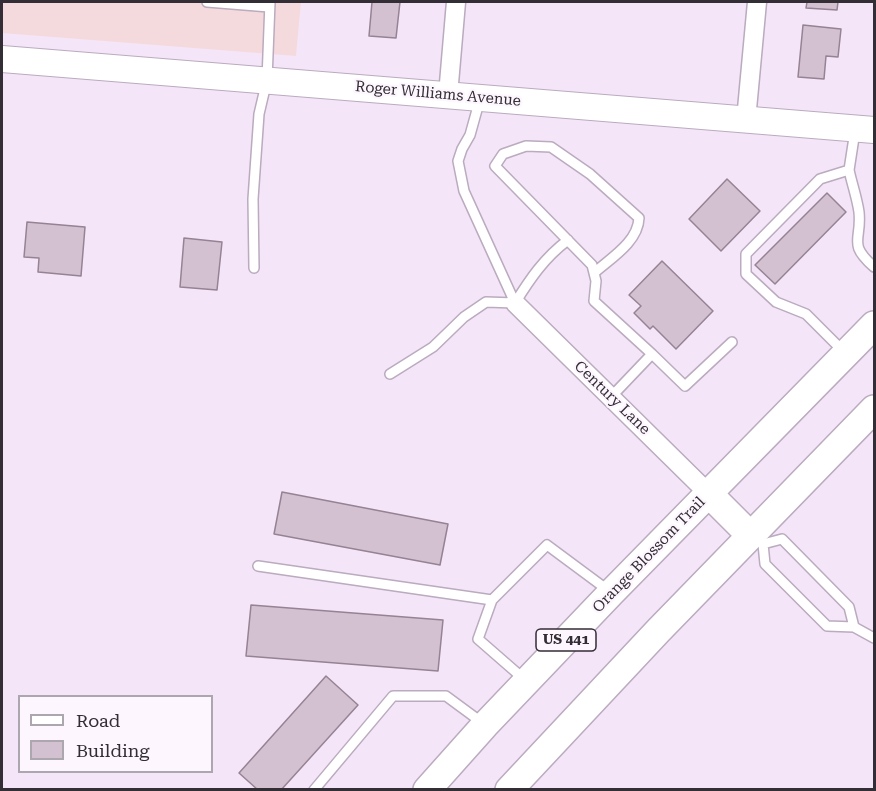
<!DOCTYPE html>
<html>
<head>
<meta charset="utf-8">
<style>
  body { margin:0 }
  #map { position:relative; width:876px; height:791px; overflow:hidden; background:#f5e5f9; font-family:"Roboto Serif",serif }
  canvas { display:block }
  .frame { position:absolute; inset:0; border:3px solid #332d35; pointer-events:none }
  .legend { position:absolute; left:18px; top:695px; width:195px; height:78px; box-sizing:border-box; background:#fdf6fe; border:2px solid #aca6ae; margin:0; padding:8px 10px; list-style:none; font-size:18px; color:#332d35 }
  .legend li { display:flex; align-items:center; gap:12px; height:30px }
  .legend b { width:30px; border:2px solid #aca6ae }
</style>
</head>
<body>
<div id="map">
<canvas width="876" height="791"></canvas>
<div class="frame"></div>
<ul class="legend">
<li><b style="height:8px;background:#fff"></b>Road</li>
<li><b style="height:16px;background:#d3c0d1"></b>Building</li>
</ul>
</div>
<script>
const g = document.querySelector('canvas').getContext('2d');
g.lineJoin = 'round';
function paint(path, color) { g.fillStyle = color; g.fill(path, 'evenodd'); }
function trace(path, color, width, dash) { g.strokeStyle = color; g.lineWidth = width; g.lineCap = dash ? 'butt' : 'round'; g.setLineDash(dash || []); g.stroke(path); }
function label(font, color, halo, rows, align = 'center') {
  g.font = font + ' "Roboto Serif",serif'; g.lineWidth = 4.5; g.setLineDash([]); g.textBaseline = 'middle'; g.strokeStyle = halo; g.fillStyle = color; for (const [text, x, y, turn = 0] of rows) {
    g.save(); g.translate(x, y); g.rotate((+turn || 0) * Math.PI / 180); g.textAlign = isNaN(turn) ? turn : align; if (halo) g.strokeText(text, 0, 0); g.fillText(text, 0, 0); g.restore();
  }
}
paint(new Path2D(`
  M2,2H301L296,56L2,33Z`), '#f5dadd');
const building = new Path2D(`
  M372,2H400L396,38L369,36Z
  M807,2H838L837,10L806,8Z
  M803,25L841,29L838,57L826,56L824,79L798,77Z
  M727,179L760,211L721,251L689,219Z
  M827,193L846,212L775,284L755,265Z
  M27,222L85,227L81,276L38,272L39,258L24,257Z
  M184,238L222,242L217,290L180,287Z
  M662,261L713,311L676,349L653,326L650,329L634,313L641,306L629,295Z
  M282,492L448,524L440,565L274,534Z
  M251,605L443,620L438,671L246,656Z
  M326,676L358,705L281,790H258L239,773Z`);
paint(building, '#d3c0d1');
trace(building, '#958393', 1.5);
const lane = new Path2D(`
  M207,2L269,7
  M480,99L470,135L462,149L458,161L464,191L515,303
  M849,170L855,131
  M254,268L253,199L259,114L267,80L270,2
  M594,273C611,258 638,242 639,218L590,174L551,147L526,146L503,154L495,166L592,265L596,281L594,301L652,354L611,397
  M515,303C530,279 544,258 568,240
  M845,353L806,314L776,302L746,274V254L820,179L849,170C852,184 857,198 859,212C862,241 847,243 874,267
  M652,354L685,386L732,342
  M390,374L433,347L464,317L486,302L515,303
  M758,541L763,544L782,539L849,607L854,627
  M763,544L765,564L827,626L854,627L874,638
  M258,566L492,600L478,639L525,680
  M492,600L547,545L609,591
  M314,790L393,696H446L484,724`);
const street = new Path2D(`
  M448,95L456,2
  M746,120L757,2
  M515,303L709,494`);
const secondary = new Path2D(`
  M2,59L874,130`);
const primary = new Path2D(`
  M709,494L750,535
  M427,790L485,725L611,593L874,325
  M509,790L658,631L874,409`);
trace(lane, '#baabbe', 12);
trace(street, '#baabbe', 21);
trace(secondary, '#baabbe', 28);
trace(primary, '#baabbe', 30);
trace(lane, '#fff', 9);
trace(street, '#fff', 18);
trace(secondary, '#fff', 26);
trace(primary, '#fff', 27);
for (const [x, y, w] of [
  [566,640,60]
]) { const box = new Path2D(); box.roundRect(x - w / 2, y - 11, w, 22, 4.5); g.fillStyle = '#fdf6fe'; g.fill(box); trace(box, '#332d35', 1.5); }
label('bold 14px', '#332d35', null, [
  ["US 441",566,640]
]);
label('15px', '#332d35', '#fdf6fe', [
  ["Roger Williams Avenue",438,94,5],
  ["Century Lane",612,398,44],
  ["Orange Blossom Trail",649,555,-46]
]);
</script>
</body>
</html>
